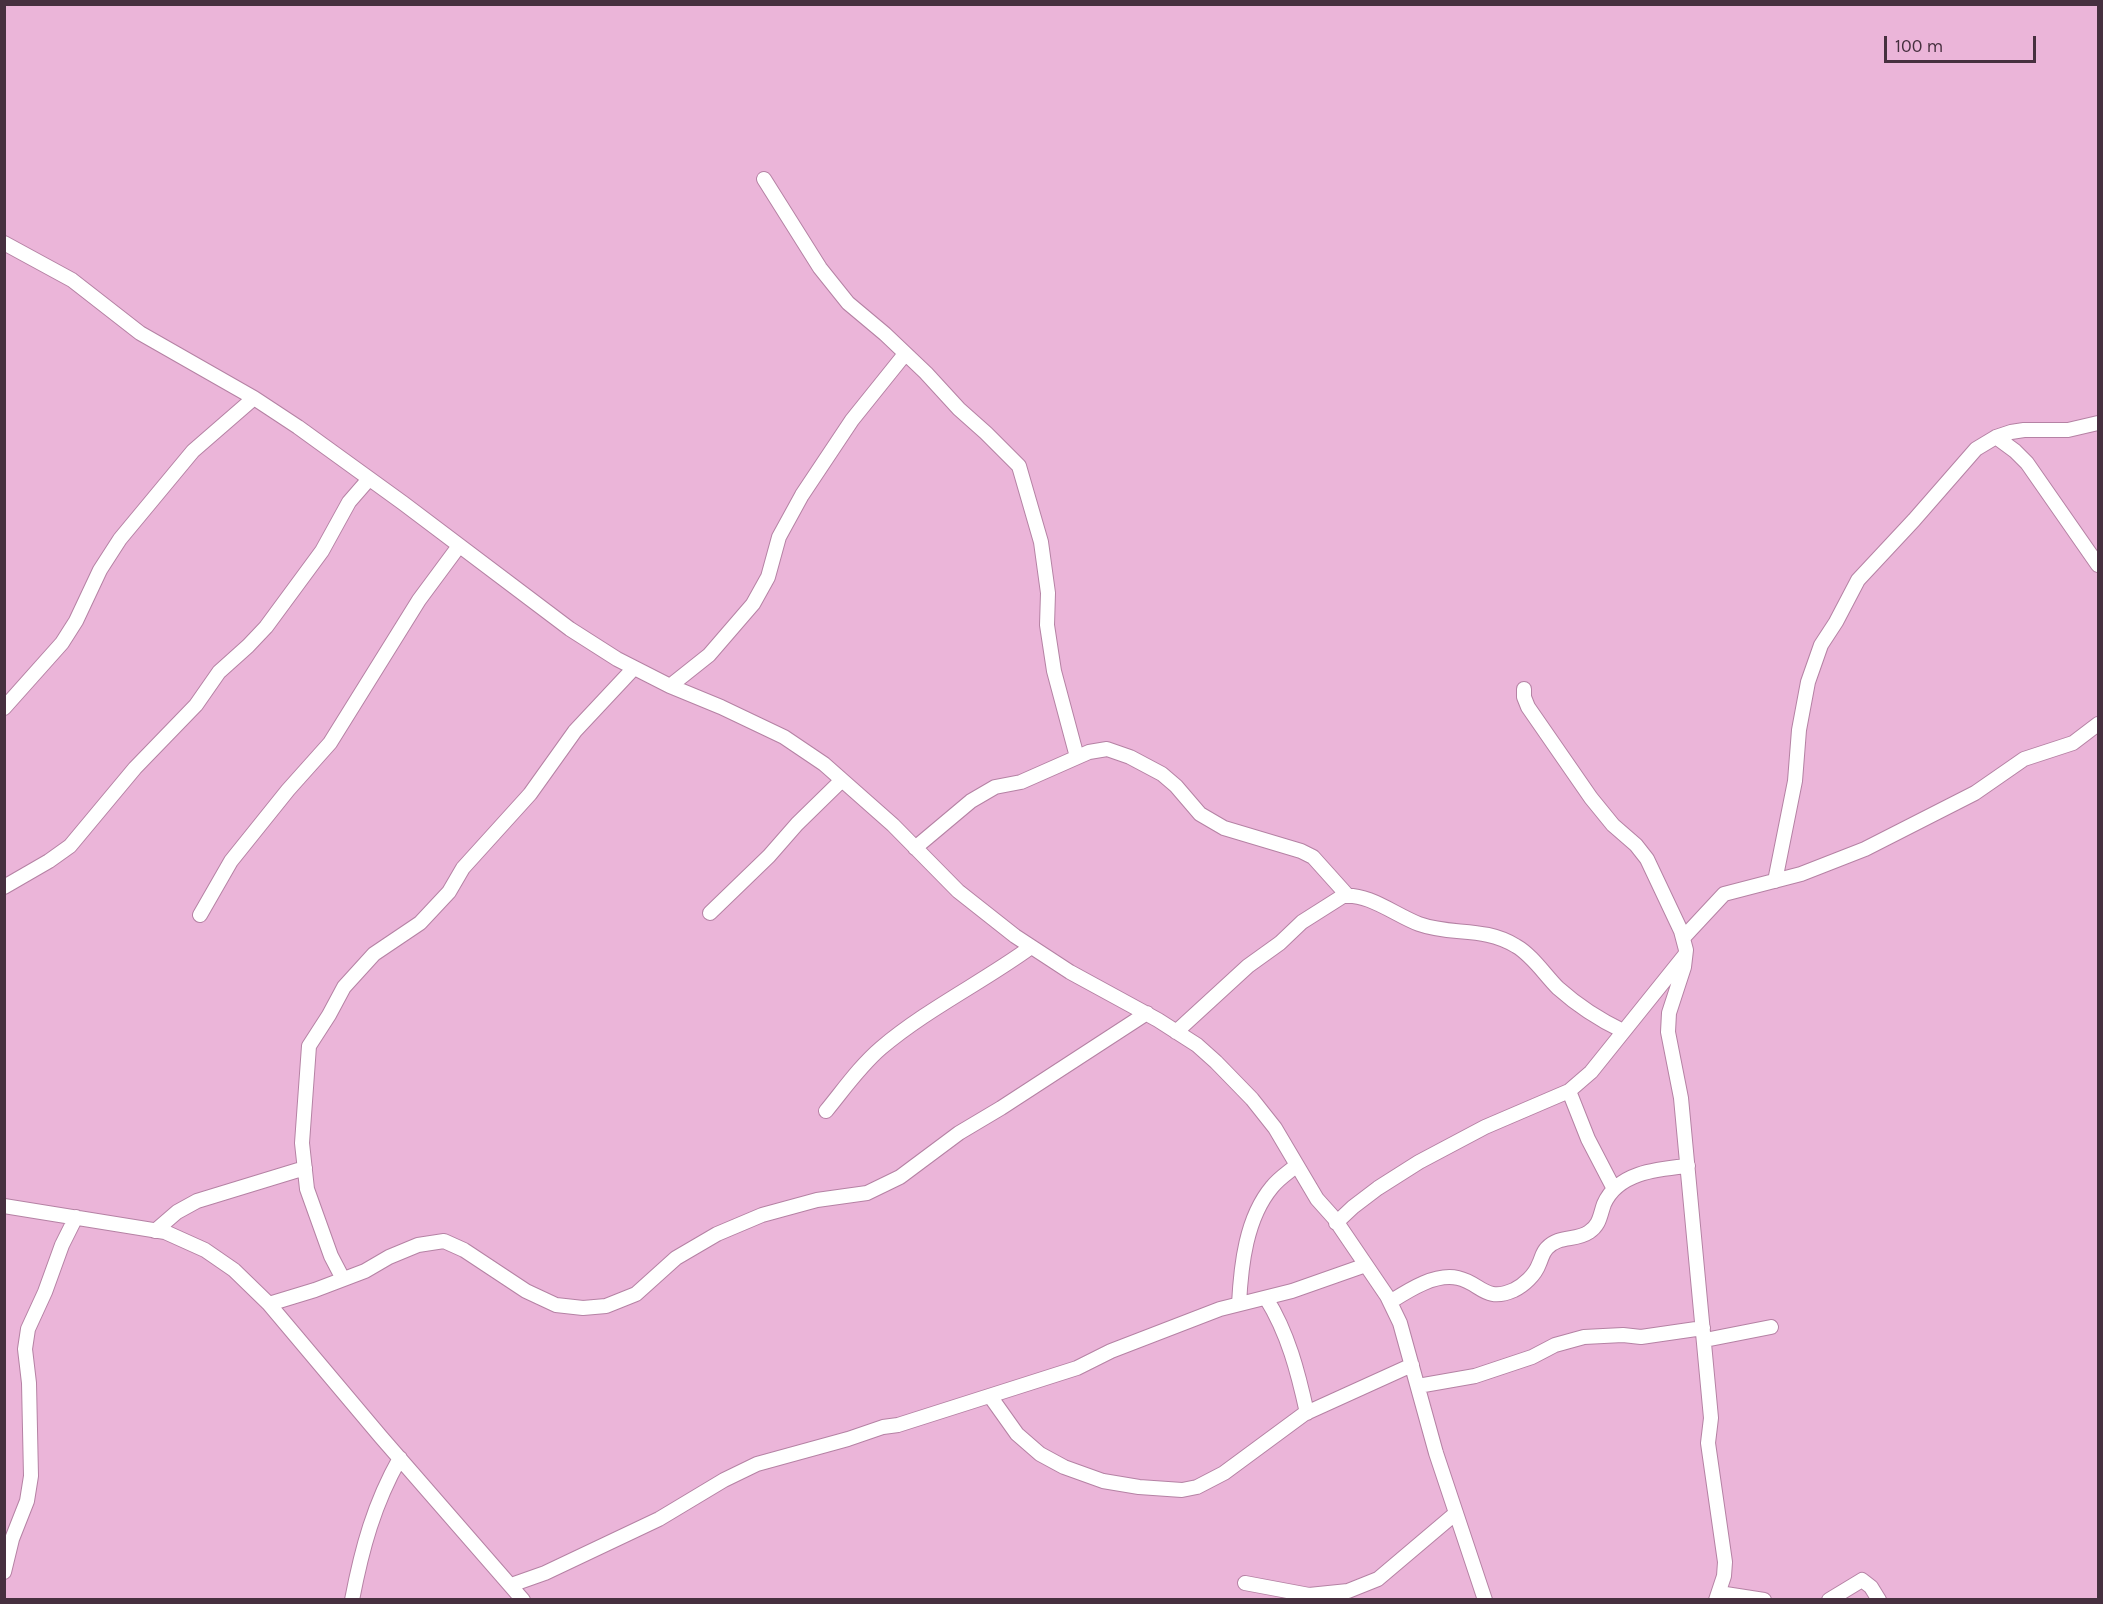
<!DOCTYPE html>
<html>
<head>
<meta charset="utf-8">
<style>
  body { margin:0 }
  #map { position:relative; width:2103px; height:1604px; overflow:hidden; background:#ebb5d9; font-family:Karla,sans-serif }
  canvas { display:block }
  .frame { position:absolute; inset:0; border:6px solid #46303f; pointer-events:none }
  .scale { position:absolute; left:1884px; top:36px; width:152px; height:27px; box-sizing:border-box; border:3px solid #46303f; border-top:0; padding-left:8px; font-size:18px; line-height:21px; white-space:nowrap; color:#46303f; -webkit-text-stroke:4px #ebb5d9; paint-order:stroke }
</style>
</head>
<body>
<div id="map">
<canvas width="2103" height="1604"></canvas>
<div class="frame"></div>
<div class="scale">100 m</div>
</div>
<script>
const g = document.querySelector('canvas').getContext('2d');
g.lineJoin = 'round';
function trace(path, color, width, dash) { g.strokeStyle = color; g.lineWidth = width; g.lineCap = dash ? 'butt' : 'round'; g.setLineDash(dash || []); g.stroke(path); }
const minor = new Path2D(`
  M764,179L820,268L848,303L885,334L926,373L959,409L986,433L1019,466L1041,542L1048,593L1047,625L1054,671L1077,757
  M4,243L72,280L140,333L254,398L298,427L403,503L570,629L617,659L670,686L721,707L784,737L824,764L893,825L958,891L1015,936L1070,972L1158,1020L1197,1045L1216,1062L1252,1099L1275,1128L1317,1199L1334,1218L1387,1296L1400,1323L1436,1453L1485,1600
  M1996,437L2015,451L2027,463L2098,565
  M670,686L709,655L753,604L768,577L779,537L802,495L852,420L905,354
  M1524,689V697L1528,707L1591,798L1613,825L1636,845L1647,859L1681,931L1686,950L1684,967L1669,1013L1668,1032L1681,1098L1711,1418L1708,1443L1725,1562L1724,1576L1716,1600
  M4,708L62,643L76,621L100,570L120,539L193,451L254,398
  M915,848L971,801L995,787L1021,782L1089,752L1107,749L1130,757L1162,774L1176,786L1200,814L1224,828L1301,851L1313,857L1348,896
  M1775,881L1795,781L1799,730L1808,682L1821,645L1836,622L1858,580L1914,520L1976,449L1996,437L2011,432L2024,430H2068L2098,423
  M4,887L49,861L70,846L135,768L196,705L219,672L248,646L266,627L322,551L349,502L369,479
  M710,913L769,856L797,824L842,780
  M200,915L231,861L288,790L330,743L419,600L459,546
  M1683,938L1724,894L1801,874L1865,849L1975,793L2024,759L2073,743L2098,724
  M1176,1032L1248,966L1280,943L1302,922L1343,896C1369,893 1395,915 1419,924C1452,936 1483,926 1516,946C1532,955 1545,975 1558,988C1577,1005 1600,1020 1623,1031
  M1569,1091L1588,1139L1614,1189
  M826,1111C844,1089 860,1066 881,1048C927,1009 983,982 1031,947
  M4,1206L165,1232L205,1250L234,1270L269,1304L381,1437L523,1600
  M1336,1223L1353,1207L1378,1188L1419,1162L1485,1127L1569,1091L1591,1072L1685,955
  M155,1231L177,1212L197,1201L305,1168
  M343,1279L331,1256L307,1189L302,1143L309,1046L329,1015L344,987L374,954L420,923L449,892L463,868L530,794L575,731L634,668
  M1266,1298C1288,1333 1298,1372 1307,1413
  M1390,1302C1409,1290 1435,1273 1458,1278C1481,1283 1485,1303 1514,1290C1524,1285 1535,1275 1539,1264C1542,1258 1542,1253 1547,1248C1559,1235 1576,1241 1589,1232C1600,1225 1600,1215 1604,1204C1618,1172 1658,1169 1688,1166
  M269,1304L315,1290L365,1271L389,1257L418,1245L444,1241L464,1250L526,1291L556,1305L583,1308L606,1306L636,1294L676,1258L717,1234L762,1215L817,1200L867,1193L900,1177L959,1133L1001,1108L1147,1013
  M1239,1304C1241,1265 1246,1218 1272,1187C1279,1178 1289,1172 1297,1165
  M1705,1340L1771,1327
  M1418,1386L1475,1376L1532,1357L1555,1345L1584,1337L1623,1335L1641,1337L1703,1328
  M990,1396L1017,1434L1040,1454L1064,1467L1103,1481L1139,1487L1182,1490L1197,1487L1224,1473L1304,1414L1412,1365
  M4,1572L12,1539L27,1501L31,1476L29,1383L25,1349L28,1329L45,1292L62,1245L76,1217
  M1245,1583L1309,1595L1348,1591L1378,1579L1456,1513
  M511,1585L545,1573L659,1519L724,1480L757,1464L848,1439L883,1427L898,1425L1077,1368L1111,1351L1220,1309L1292,1291L1366,1265
  M1719,1593L1764,1600
  M352,1600C362,1548 374,1504 400,1458
  M1829,1600L1862,1580L1871,1587L1879,1600`);
trace(minor, '#b582a4', 16);
trace(minor, '#fff', 14);
</script>
</body>
</html>
